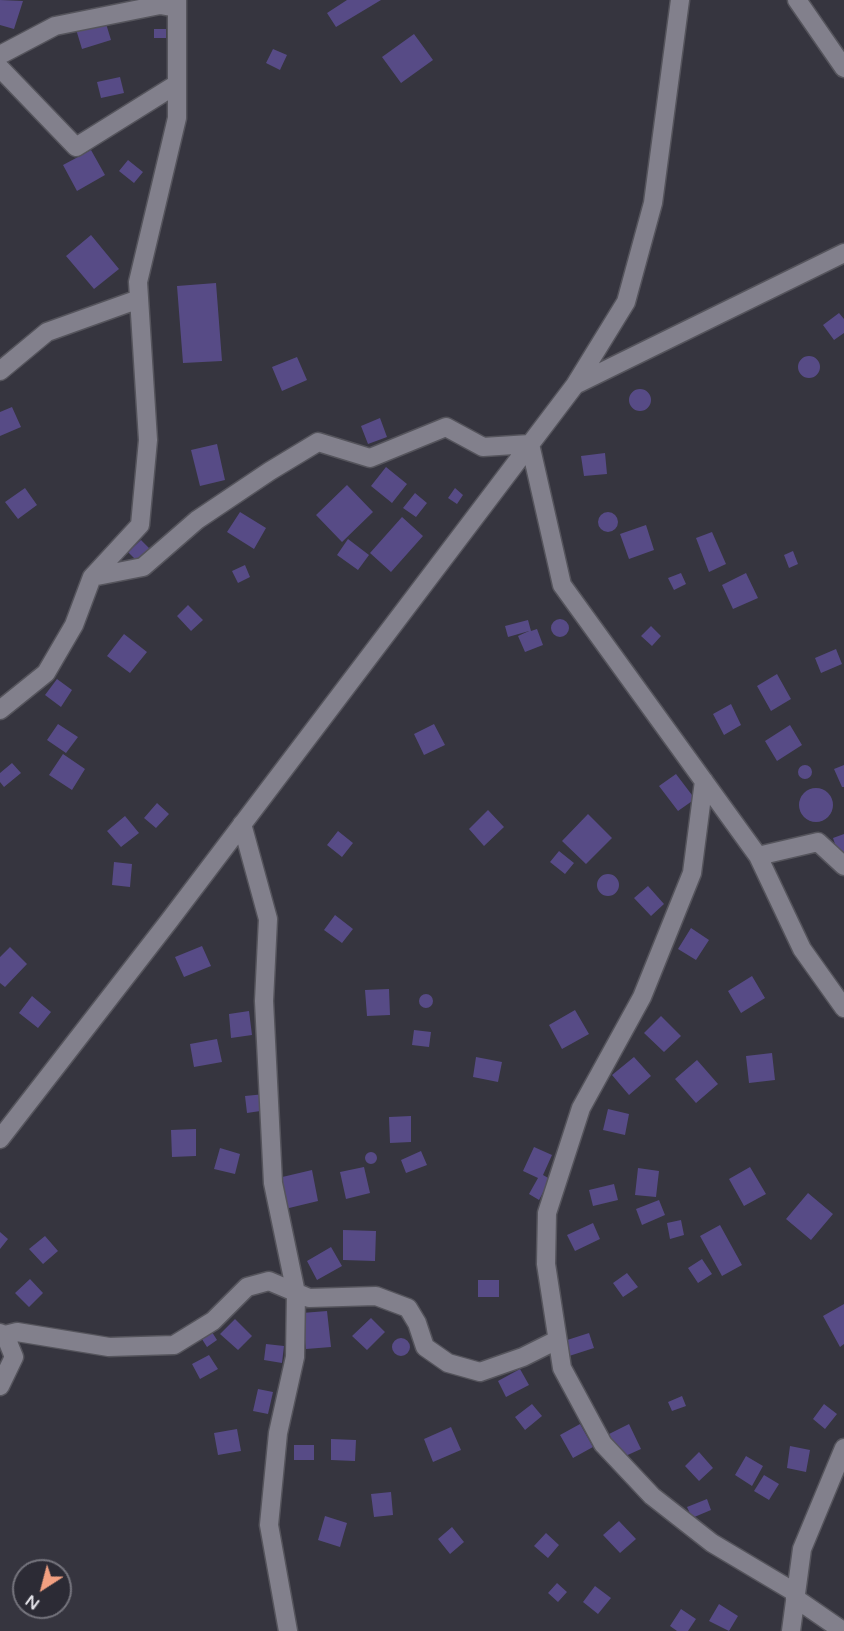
<!DOCTYPE html>
<html>
<head>
<meta charset="utf-8">
<style>
  body { margin:0 }
  #map { position:relative; width:844px; height:1631px; overflow:hidden; background:#36353f; font-family:"Varela Round",sans-serif }
  canvas { display:block }
  .north { position:absolute; left:12px; top:1559px; width:60px; height:60px; box-sizing:border-box; background:#2c2b35; border:2px solid #75747d; border-radius:50%; rotate:216deg; font-size:16px; font-weight:700; line-height:24px; text-align:center; color:#e3e2e8 }
  .north::after { content:''; display:block; margin:auto; width:21px; height:27px; background:#f2a081; clip-path:polygon(50% 0,100% 100%,50% 72%,0 100%) }
</style>
</head>
<body>
<div id="map">
<canvas width="844" height="1631"></canvas>
<div class="north">N</div>
</div>
<script>
const g = document.querySelector('canvas').getContext('2d');
g.lineJoin = 'round';
function paint(path, color) { g.fillStyle = color; g.fill(path, 'evenodd'); }
function trace(path, color, width, dash) { g.strokeStyle = color; g.lineWidth = width; g.lineCap = dash ? 'butt' : 'round'; g.setLineDash(dash || []); g.stroke(path); }
paint(new Path2D(`
  M0,0L23,1L14,29L0,25Z
  M347,0H381L336,27L327,13Z
  M104,17L111,40L82,49L75,26Z
  M154,29H166V38H154Z
  M414,34L433,60L401,83L382,57Z
  M273,49L287,55L280,70L266,63Z
  M120,77L124,93L101,98L97,82Z
  M91,150L105,175L77,191L63,165Z
  M128,160L143,172L134,183L119,171Z
  M91,235L119,269L94,289L66,256Z
  M216,283L222,361L183,363L177,286Z
  M839,313L844,319V333L834,340L823,325Z
  M798 367a11 11 0 1 1 22 0a11 11 0 1 1-22 0Z
  M297,357L307,380L282,391L272,367Z
  M629 400a11 11 0 1 1 22 0a11 11 0 1 1-22 0Z
  M12,407L21,427L0,436V412Z
  M380,418L387,437L368,444L361,426Z
  M217,444L225,480L200,486L191,450Z
  M605,453L607,474L584,476L581,456Z
  M386,467L407,484L392,503L371,486Z
  M347,485L373,512L342,542L316,515Z
  M25,488L37,505L18,519L5,502Z
  M455,488L463,495L457,504L448,498Z
  M415,493L427,503L416,517L403,508Z
  M240,512L266,528L254,549L227,532Z
  M598 522a10 10 0 1 1 20 0a10 10 0 1 1-20 0Z
  M402,517L423,536L391,572L370,553Z
  M646,525L654,550L629,559L620,534Z
  M712,532L726,564L709,572L696,538Z
  M348,539L369,555L358,570L337,555Z
  M141,540L153,552L140,564L128,552Z
  M793,551L798,564L789,568L784,555Z
  M245,565L250,577L238,583L232,571Z
  M681,573L686,584L674,590L668,578Z
  M746,573L758,598L733,609L722,585Z
  M188,605L203,620L191,631L177,616Z
  M551 628a9 9 0 1 1 18 0a9 9 0 1 1-18 0Z
  M528,620L531,631L537,629L543,645L525,652L518,636L529,631L508,637L505,626Z
  M651,626L661,636L652,646L641,636Z
  M124,634L147,652L130,673L107,656Z
  M836,649L842,664L821,673L815,658Z
  M777,674L791,699L771,711L757,686Z
  M57,679L72,690L61,707L45,695Z
  M731,704L741,725L724,735L713,714Z
  M58,724L78,737L66,753L47,740Z
  M434,724L445,745L424,755L414,734Z
  M790,725L802,745L777,761L765,741Z
  M63,754L85,769L72,790L49,775Z
  M12,763L21,773L4,787L0,782V773Z
  M844,765V787H842L834,769Z
  M798 772a7 7 0 1 1 14 0a7 7 0 1 1-14 0Z
  M676,774L695,799L678,811L659,786Z
  M799 805a17 17 0 1 1 34 0a17 17 0 1 1-34 0Z
  M157,803L169,814L156,828L144,818Z
  M488,810L504,827L484,846L469,829Z
  M588,814L612,838L586,864L562,841Z
  M125,816L139,833L121,847L107,831Z
  M338,831L353,843L342,857L327,845Z
  M844,834V854L839,856L833,838Z
  M559,851L574,863L565,874L550,862Z
  M114,862L132,864L130,887L112,885Z
  M597 885a11 11 0 1 1 22 0a11 11 0 1 1-22 0Z
  M648,886L664,904L651,916L634,898Z
  M335,915L353,929L342,943L324,930Z
  M691,928L709,940L696,960L678,949Z
  M202,946L211,966L184,977L175,957Z
  M10,947L27,964L5,987L0,983V957Z
  M752,976L765,998L741,1013L728,991Z
  M389,989L390,1015L367,1016L365,990Z
  M419 1001a7 7 0 1 1 14 0a7 7 0 1 1-14 0Z
  M32,996L51,1012L38,1028L19,1013Z
  M575,1010L589,1034L562,1049L549,1025Z
  M249,1011L252,1035L231,1038L229,1014Z
  M661,1016L681,1036L664,1052L644,1033Z
  M414,1030L431,1032L429,1047L412,1045Z
  M217,1039L222,1062L194,1067L190,1044Z
  M772,1053L775,1080L749,1083L746,1056Z
  M476,1057L502,1062L498,1082L473,1077Z
  M634,1057L651,1076L629,1095L612,1075Z
  M697,1060L718,1084L696,1103L675,1079Z
  M265,1094L267,1110L247,1113L245,1096Z
  M608,1109L629,1114L625,1135L603,1130Z
  M411,1116V1142L390,1143L389,1117Z
  M196,1129V1156L172,1157L171,1130Z
  M534,1147L552,1155L543,1175L550,1179L539,1200L529,1194L538,1178L523,1171Z
  M220,1148L240,1154L235,1174L214,1169Z
  M421,1151L427,1165L406,1173L401,1160Z
  M365 1158a6 6 0 1 1 12 0a6 6 0 1 1-12 0Z
  M364,1167L370,1193L346,1199L340,1172Z
  M750,1167L766,1194L744,1206L729,1179Z
  M638,1168L659,1171L656,1197L635,1195Z
  M312,1170L318,1201L285,1209L278,1178Z
  M614,1184L618,1200L593,1206L589,1190Z
  M808,1193L833,1214L811,1240L786,1219Z
  M659,1200L665,1215L642,1225L636,1209Z
  M681,1220L684,1235L670,1239L667,1223Z
  M593,1223L600,1239L575,1251L567,1235Z
  M720,1225L742,1265L722,1276L700,1236Z
  M343,1230L376,1231L375,1261L343,1260Z
  M0,1232L8,1239L0,1249Z
  M45,1236L58,1251L43,1264L29,1249Z
  M331,1247L342,1266L317,1280L307,1261Z
  M702,1259L712,1274L698,1283L688,1268Z
  M627,1273L638,1287L623,1297L613,1283Z
  M30,1279L43,1293L29,1307L15,1293Z
  M478,1280H499V1297H478Z
  M844,1304V1344L840,1347L823,1316Z
  M327,1311L331,1347L306,1349L302,1313Z
  M371,1318L385,1332L367,1350L352,1336Z
  M235,1319L252,1336L238,1350L220,1334Z
  M210,1329L217,1340L207,1347L200,1336Z
  M589,1333L594,1348L566,1357L561,1342Z
  M392 1347a9 9 0 1 1 18 0a9 9 0 1 1-18 0Z
  M266,1344L284,1346L282,1363L264,1360Z
  M209,1355L218,1369L200,1379L192,1364Z
  M520,1369L529,1385L506,1397L498,1381Z
  M258,1389L273,1392L268,1414L253,1411Z
  M682,1396L686,1406L672,1411L668,1402Z
  M532,1404L542,1416L525,1430L515,1417Z
  M824,1404L837,1414L825,1429L813,1419Z
  M580,1424L593,1447L573,1458L560,1435Z
  M629,1424L641,1449L621,1458L609,1434Z
  M451,1427L461,1450L433,1462L424,1439Z
  M237,1429L241,1451L218,1455L214,1433Z
  M331,1439L356,1440L355,1461L331,1460Z
  M294,1445H314V1460H294Z
  M790,1446L810,1450L806,1472L787,1468Z
  M699,1452L713,1468L699,1481L685,1466Z
  M746,1456L763,1466L752,1486L735,1475Z
  M764,1475L779,1484L769,1500L754,1491Z
  M391,1492L393,1515L374,1517L371,1494Z
  M707,1499L711,1510L692,1518L687,1507Z
  M325,1516L347,1523L340,1547L318,1540Z
  M619,1521L636,1539L620,1553L603,1535Z
  M452,1527L464,1542L450,1554L438,1539Z
  M546,1533L559,1545L548,1558L534,1546Z
  M557,1583L567,1592L558,1602L548,1593Z
  M595,1586L611,1598L598,1614L583,1602Z
  M719,1604L738,1616L729,1631L709,1621Z
  M681,1609L696,1619L688,1631H677L670,1626Z`), '#574b86');
const minor = new Path2D(`
  M797,0L844,68
  M0,55L55,26L160,5L177,8
  M0,68L76,147L177,84
  M0,371L47,332L139,299
  M575,385L844,253
  M92,577L143,567L197,520L270,471L318,442L370,458L446,427L483,447L530,444L562,585L758,856L802,949L844,1008
  M0,710L46,673L74,625L92,577L140,525L148,440L138,282L177,118V0
  M704,781L692,873L642,997L581,1108L547,1213L546,1264L562,1368L603,1444L652,1496L712,1543L796,1593
  M242,824L268,919L264,1001L273,1183L296,1293L295,1357L278,1433L269,1525L288,1631
  M758,856L818,842L844,866
  M0,1139L169,921L575,385L626,302L653,203L680,0
  M0,1333L5,1335L14,1357L0,1386
  M5,1335L17,1332L109,1347L174,1345L213,1321L247,1287L269,1281L309,1298L376,1296L408,1308L417,1323L425,1347L448,1363L480,1372L523,1357L557,1340
  M795,1598L843,1631
  M791,1631L802,1549L844,1448`);
trace(minor, '#55545c', 21);
trace(minor, '#82808c', 18);
</script>
</body>
</html>
